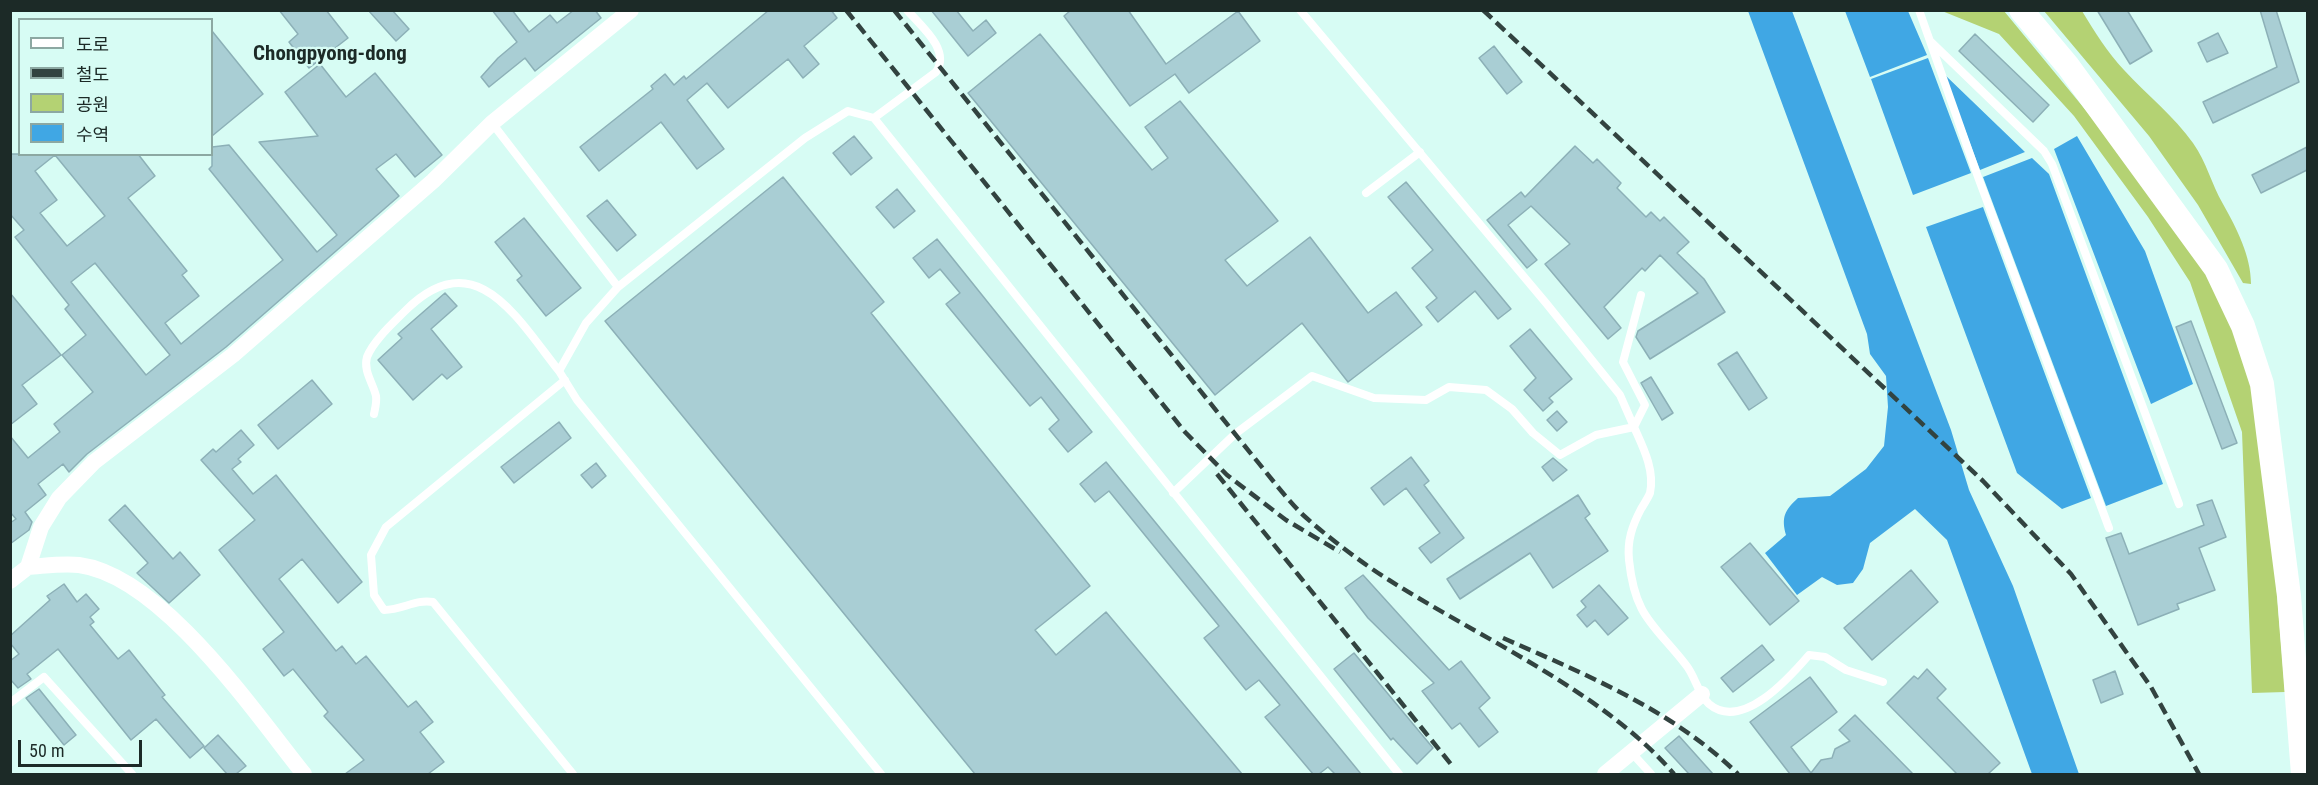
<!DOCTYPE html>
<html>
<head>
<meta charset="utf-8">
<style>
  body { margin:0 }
  #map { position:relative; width:2318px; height:785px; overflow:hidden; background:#d7fcf4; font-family:"Roboto Condensed","Noto Sans KR",sans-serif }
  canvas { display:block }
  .frame { position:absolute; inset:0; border:12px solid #1c2a27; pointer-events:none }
  .legend { position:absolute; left:18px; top:18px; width:195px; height:138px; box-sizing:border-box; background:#d7fcf4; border:2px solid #8ca8a2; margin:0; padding:8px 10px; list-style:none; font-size:18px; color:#1c2a27 }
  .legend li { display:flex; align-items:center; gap:12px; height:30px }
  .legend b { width:30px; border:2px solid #8ca8a2 }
  .scale { position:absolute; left:18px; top:740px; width:124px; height:27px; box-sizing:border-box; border:3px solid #1c2a27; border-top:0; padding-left:8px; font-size:18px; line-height:21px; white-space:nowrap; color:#1c2a27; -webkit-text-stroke:4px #d7fcf4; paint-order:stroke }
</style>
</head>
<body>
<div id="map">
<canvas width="2318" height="785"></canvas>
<div class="frame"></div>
<ul class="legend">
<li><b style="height:8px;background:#fff"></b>도로</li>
<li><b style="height:8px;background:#324340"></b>철도</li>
<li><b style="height:16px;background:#b4d273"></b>공원</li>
<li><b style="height:16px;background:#40a7e4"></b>수역</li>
</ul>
<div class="scale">50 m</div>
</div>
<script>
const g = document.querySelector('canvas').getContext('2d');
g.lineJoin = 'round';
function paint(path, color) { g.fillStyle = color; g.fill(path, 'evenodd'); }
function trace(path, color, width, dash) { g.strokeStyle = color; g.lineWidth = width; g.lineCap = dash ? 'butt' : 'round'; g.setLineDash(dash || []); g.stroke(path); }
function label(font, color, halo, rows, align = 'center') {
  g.font = font + ' "Roboto Condensed",sans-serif'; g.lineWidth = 4.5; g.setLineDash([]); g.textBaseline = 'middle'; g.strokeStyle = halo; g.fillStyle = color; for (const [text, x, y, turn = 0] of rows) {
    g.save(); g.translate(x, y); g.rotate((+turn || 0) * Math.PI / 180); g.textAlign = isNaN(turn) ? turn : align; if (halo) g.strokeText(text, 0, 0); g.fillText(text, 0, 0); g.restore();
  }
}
paint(new Path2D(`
  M1942,11H2004L2135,170L2211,279L2237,335L2264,434L2285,692L2252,693L2242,432L2190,282L2148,217L2074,116L1999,34Z
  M2044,11H2082C2094,31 2108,53 2124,70C2147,95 2174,116 2193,143C2207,163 2211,183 2223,204C2237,229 2251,256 2251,284L2243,283L2198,205L2149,136Z`), '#b4d273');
paint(new Path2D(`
  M1748,11H1792L1951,430L1969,490L2013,586L2079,774H2032L1947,540L1915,509L1870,543L1863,569L1853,583L1837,585L1822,577L1797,595L1765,553L1786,535C1781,517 1785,510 1798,498L1830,496L1866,469L1884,446L1888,407L1886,376L1870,354L1867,334Z
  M1845,11H1908L1927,55L1870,77Z
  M1928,58L1971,173L1913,195L1871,79Z
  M1944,74L2025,152L1980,170Z
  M2077,136L2145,251L2193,384L2151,404L2054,149Z
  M2032,158L2049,174L2163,484L2106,506L1983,177Z
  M1983,207L2091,498L2062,509L2017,473L1926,227Z`), '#40a7e4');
const building = new Path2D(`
  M279,10H326L348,38L309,68L289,42L298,34Z
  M368,10H392L409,29L396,41Z
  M492,10H512L529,32L550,15L557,23L574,10H595L601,18L535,71L525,58L489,87L481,77L498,58L517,42Z
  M769,10H831L837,18L804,46L819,64L803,78L788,59L728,108L707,83L687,100L724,149L697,169L661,122L599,171L580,147L653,89L651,86L665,74L674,85L684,76L686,79Z
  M931,10H956L973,31L986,20L996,33L968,56Z
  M1071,10H1128L1166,64L1238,11L1260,41L1189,93L1175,74L1130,106L1064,16Z
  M2097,10H2127L2152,51L2130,64Z
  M2260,10H2276L2299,82L2213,123L2203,102L2277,67Z
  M212,31L263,94L212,136Z
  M2218,33L2228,53L2207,62L2198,43Z
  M1040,34L1152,170L1168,158L1145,127L1180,101L1278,221L1225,260L1247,286L1310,237L1368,313L1396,292L1422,325L1348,382L1302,323L1215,395L968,93Z
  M1975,34L2049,105L2033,122L1959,51Z
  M1494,46L1522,82L1507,94L1479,58Z
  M320,64L346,97L375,73L442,155L415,177L396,154L376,169L399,196L226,347L87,454L69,472L63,464L38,484L46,495L25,512L32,522L29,530L10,544V523L16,519L10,512V436L28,458L60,432L54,424L93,392L62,355L86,335L65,309L69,305L15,237L24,230L10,214V154H138L155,176L128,198L187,271L182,275L199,296L165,323L181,344L283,260L209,169L212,166V147L229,145L317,252L337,235L259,142L318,136L285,92ZM55,155L105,216L67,246L40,213L57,200L35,171ZM95,263L170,355L146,375L71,282Z
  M854,136L872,158L851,175L833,153Z
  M1575,146L1593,163L1597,159L1621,183L1617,188L1646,217L1651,212L1660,221L1664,217L1689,242L1677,253L1704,279L1725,312L1650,359L1636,337L1638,331L1698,293L1660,255L1645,271L1642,268L1604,307L1621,328L1608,339L1545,264L1570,244L1531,206L1508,225L1537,260L1527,268L1487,220L1521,192L1525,197Z
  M2307,147V170L2261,193L2252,175Z
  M783,177L884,302L871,313L1090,586L1035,630L1056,655L1106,612L1242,774H975L605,321Z
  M1406,182L1511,309L1498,319L1475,291L1438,322L1426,307L1437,298L1412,268L1433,250L1388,197Z
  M897,189L915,211L894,228L876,207Z
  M607,200L636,235L617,251L587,216Z
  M524,218L581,288L546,316L517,280L522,276L495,242Z
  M937,239L1092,432L1068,452L1049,429L1059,420L1041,397L1030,406L946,304L960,293L940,269L929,278L913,258Z
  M10,293L61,355L22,385L37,404L10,425Z
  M445,293L457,306L431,329L462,367L447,379L442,374L413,400L378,360L402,338L398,334Z
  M2191,321L2237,443L2222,449L2176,327Z
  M1530,329L1572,379L1549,398L1553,402L1543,411L1524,390L1536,378L1510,346Z
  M1737,352L1767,398L1749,410L1718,364Z
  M1651,377L1673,413L1662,420L1641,383Z
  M312,380L332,404L278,449L258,425Z
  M1557,411L1567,422L1557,431L1547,420Z
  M559,422L571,438L514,483L501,467Z
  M241,430L254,445L238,459L241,462L232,469L253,494L276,475L362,582L338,603L302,559L279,579L336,651L342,646L356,664L366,656L408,707L416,701L433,722L420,732L444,762L428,774H345L364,760L324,716L328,712L293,669L284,676L263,649L284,632L219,550L255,520L201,460L213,449L216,452Z
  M1411,457L1429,481L1424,485L1464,538L1431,563L1419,548L1440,533L1406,488L1384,505L1371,488Z
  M1553,458L1567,470L1553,481L1542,467Z
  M1106,462L1361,774H1335L1328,767L1319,774H1313L1265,717L1280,705L1259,680L1246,690L1204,638L1219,626L1109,491L1095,502L1080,484Z
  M596,463L606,476L592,488L581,475Z
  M1578,495L1590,514L1585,518L1608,551L1553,588L1530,553L1460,599L1447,579Z
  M2212,500L2226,537L2199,548L2215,590L2177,604L2179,609L2138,625L2106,538L2121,533L2129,554L2204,525L2197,505Z
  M125,505L173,559L180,552L200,575L169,603L137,573L148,563L109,520Z
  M1750,543L1799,601L1770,625L1721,567Z
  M1911,570L1938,602L1872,660L1844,628Z
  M1363,575L1449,670L1461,661L1490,698L1479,708L1498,732L1479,747L1460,723L1452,729L1422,691L1434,683L1368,618L1345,588Z
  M64,584L77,602L86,594L99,609L90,617L94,622L90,625L118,659L129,650L165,695L162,697L204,746L190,758L156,719L131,740L58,649L27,674L31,679L18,688L10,679V661L19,654L10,643V636L50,600L47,596Z
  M1599,585L1628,618L1608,635L1595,620L1587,627L1577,615L1586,607L1581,601Z
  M1762,645L1774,660L1733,692L1721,678Z
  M1354,653L1433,748L1417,764L1393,738L1391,740L1334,669Z
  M1927,669L1946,689L1937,698L2000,763L1988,774H1957L1887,703L1914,676L1918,679Z
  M2115,671L2123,694L2101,703L2093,680Z
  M1810,677L1837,712L1791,747L1811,773L1821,760L1832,758L1835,749L1850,741L1839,730L1855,715L1913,774H1790L1750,722Z
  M39,689L76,735L64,745L26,698Z
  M218,735L246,766L236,774H227L204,748Z
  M1679,736L1713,774H1689L1665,748Z`);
paint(building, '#a9ced4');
trace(building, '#8cb0b7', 1.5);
trace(new Path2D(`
  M1919,10L1978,177L2109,528
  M1931,42L2044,151L2052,164L2179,504
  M874,118L1399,774
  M492,123L618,287
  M1366,193L1420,152
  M1641,295L1623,362L1645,405L1634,427C1643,447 1655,470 1650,493C1648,498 1644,504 1641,509C1632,526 1627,541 1629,560C1635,618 1654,624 1686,665C1695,676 1698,694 1709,704C1742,732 1790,677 1809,655L1825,657L1846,670L1883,682
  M565,380L386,527L371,555L374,595L384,610C403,610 415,599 433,602L573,774
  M374,414C375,409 377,402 376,396C373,383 363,371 367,357C373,341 393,323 405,311C475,241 517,318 559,371
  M1173,493L1235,434L1312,376L1374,398L1426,400L1449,387L1486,390L1512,409L1533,433L1560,455L1596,435L1634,427L1620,395L1546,303L1300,10
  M10,703L44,677L132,774
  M1631,752L1651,774
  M881,774L577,400L559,371L586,323L618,287L805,138L848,111L874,118L936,72C951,50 921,26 907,10`), '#fff', 8);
trace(new Path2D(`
  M28,567C44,566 63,563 79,565C162,576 254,712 304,774
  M10,581L28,567L41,527L59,498L94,462L233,355L433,181L492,123L631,10
  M1605,774L1702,694`), '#fff', 16);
trace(new Path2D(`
  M2021,10L2068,66L2216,269L2243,326L2262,384L2268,432L2289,596L2303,774`), '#fff', 24);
trace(new Path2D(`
  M846,10L1185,432L1227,475L1286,520L1340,552
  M894,10L1252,455C1268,474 1284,496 1302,514C1325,535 1363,564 1389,580C1480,638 1604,692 1674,774
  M1483,10L1983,481L2071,574L2151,687L2199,774
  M1217,474L1454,768
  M1503,638C1587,675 1672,710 1738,774`), '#324340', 4.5, [12, 6]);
label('bold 21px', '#1c2a27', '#d7fcf4', [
  ["Chongpyong-dong",330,55]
]);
</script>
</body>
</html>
